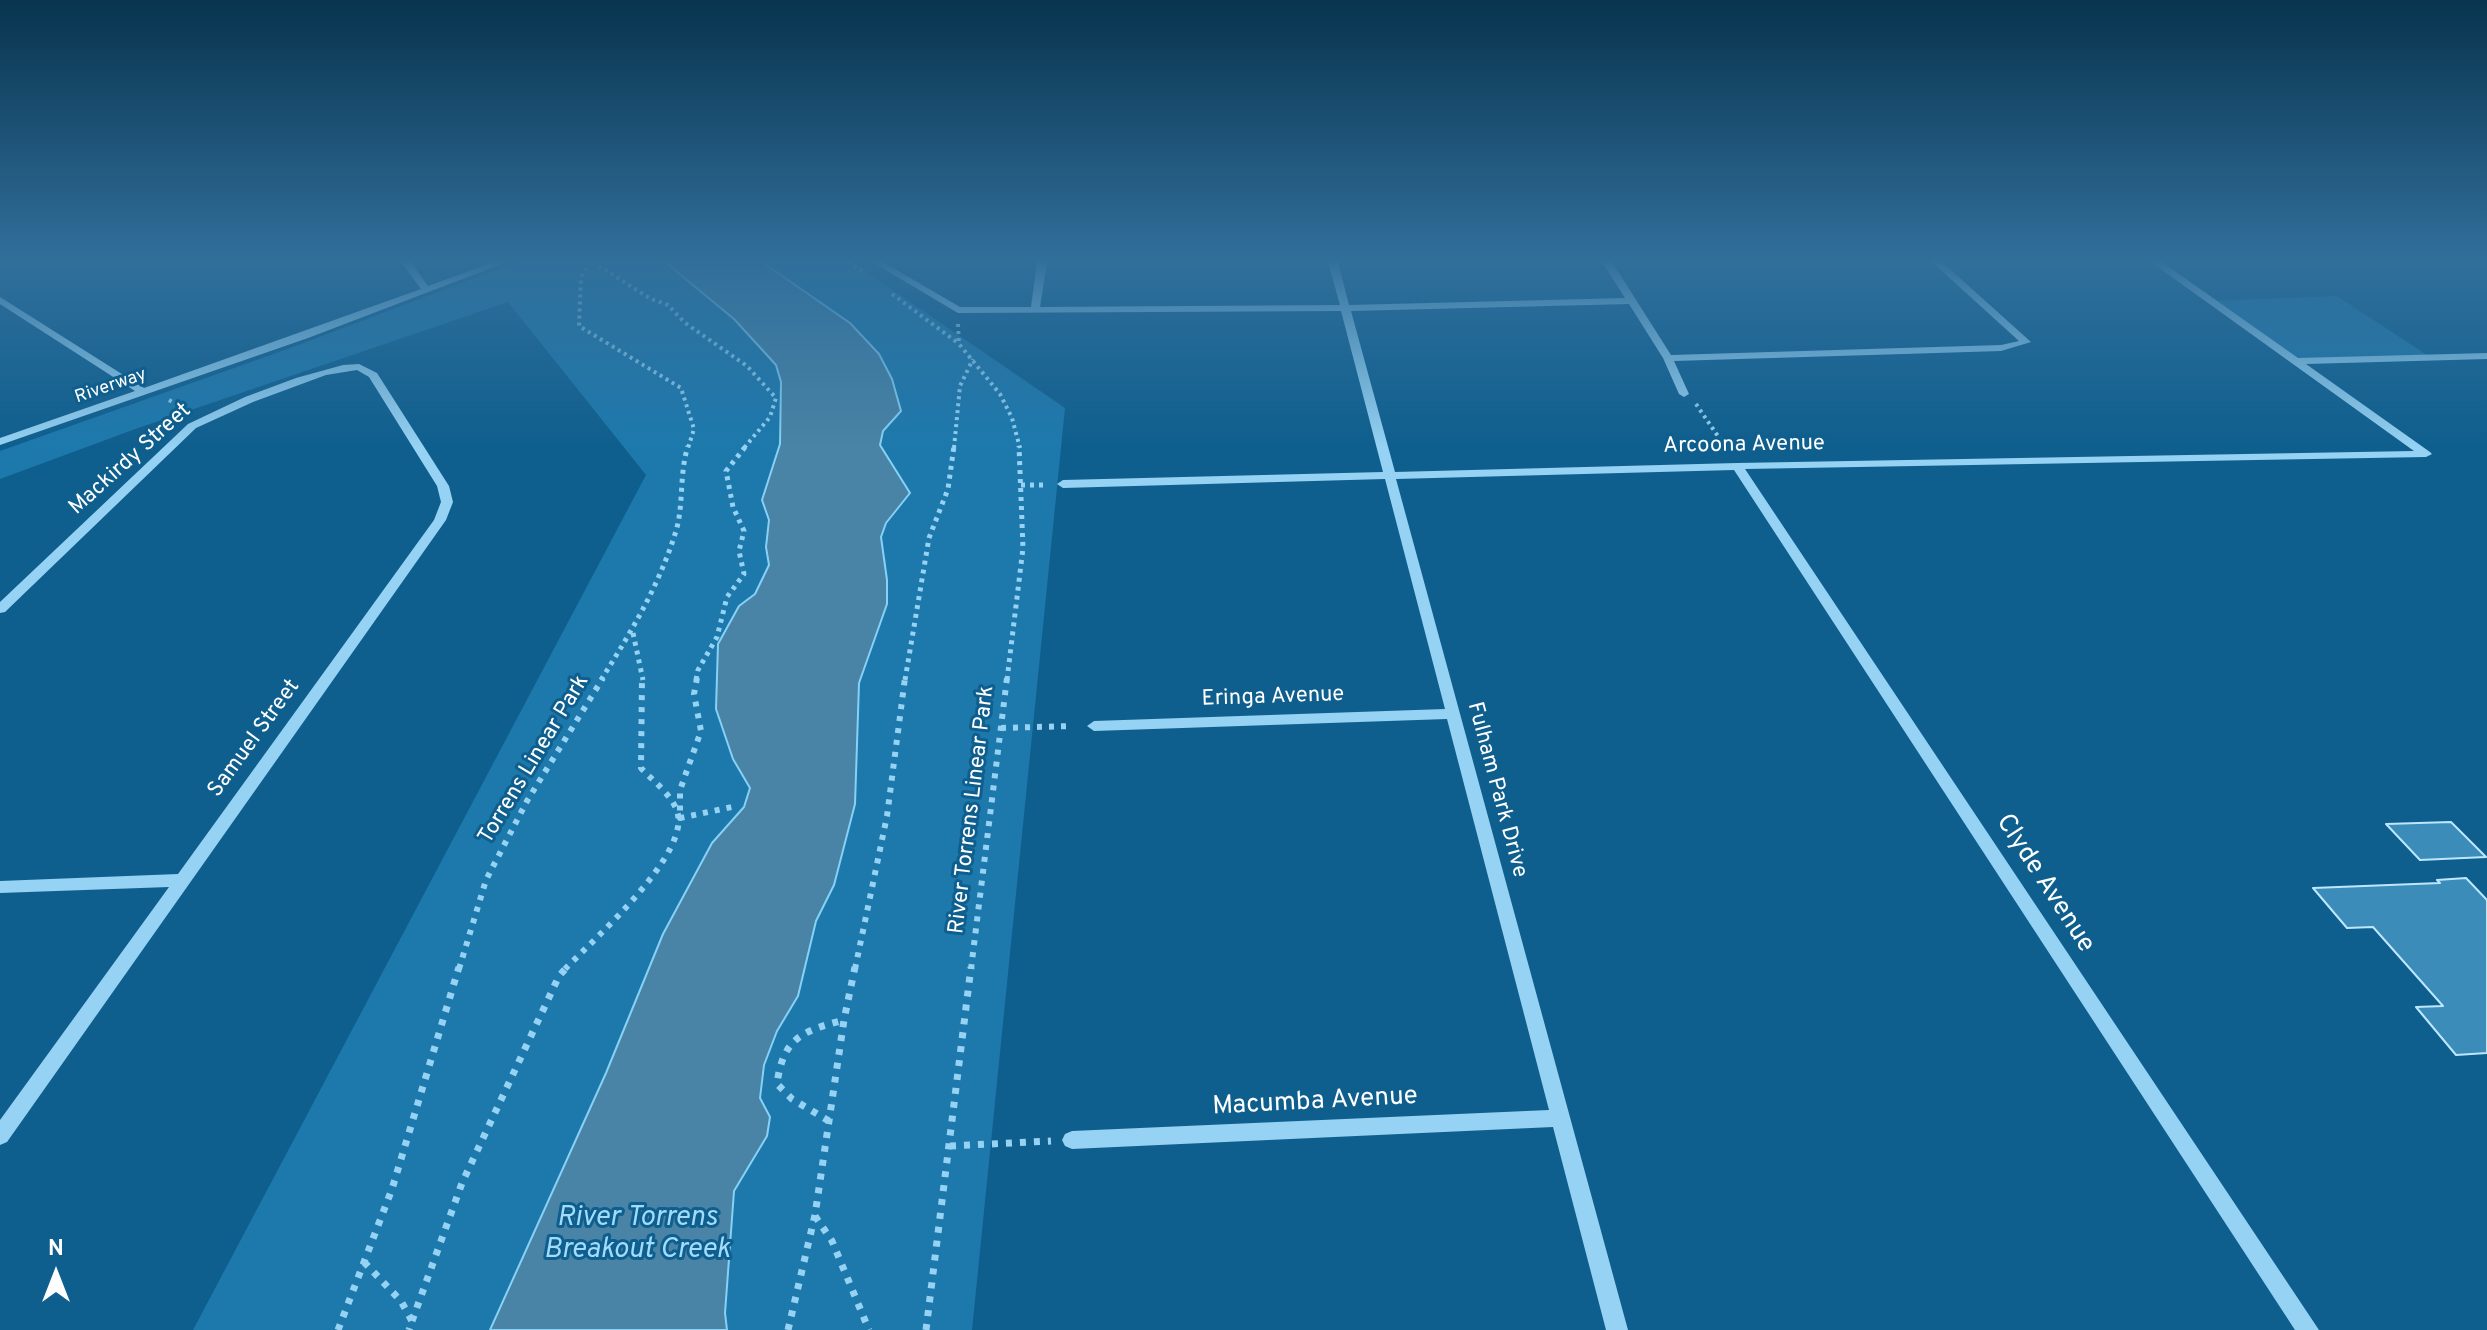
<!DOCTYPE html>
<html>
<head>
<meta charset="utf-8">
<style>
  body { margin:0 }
  #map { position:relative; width:2487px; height:1330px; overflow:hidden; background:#0f5f8e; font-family:Overpass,sans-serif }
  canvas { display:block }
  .north { position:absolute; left:16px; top:1234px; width:80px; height:80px; -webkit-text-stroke:6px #0f5f8e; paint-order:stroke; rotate:0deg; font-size:22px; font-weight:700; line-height:32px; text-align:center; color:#fff }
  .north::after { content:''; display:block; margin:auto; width:28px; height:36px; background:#fff; clip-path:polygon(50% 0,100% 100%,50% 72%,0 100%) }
</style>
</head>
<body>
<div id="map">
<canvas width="2487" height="1330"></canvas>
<div class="north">N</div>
</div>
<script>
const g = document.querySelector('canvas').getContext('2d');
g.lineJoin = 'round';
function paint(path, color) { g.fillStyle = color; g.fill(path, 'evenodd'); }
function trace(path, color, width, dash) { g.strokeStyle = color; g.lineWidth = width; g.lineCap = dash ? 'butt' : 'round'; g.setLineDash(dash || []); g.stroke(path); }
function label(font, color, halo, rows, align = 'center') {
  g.font = font + ' Overpass,sans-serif'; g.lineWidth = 6; g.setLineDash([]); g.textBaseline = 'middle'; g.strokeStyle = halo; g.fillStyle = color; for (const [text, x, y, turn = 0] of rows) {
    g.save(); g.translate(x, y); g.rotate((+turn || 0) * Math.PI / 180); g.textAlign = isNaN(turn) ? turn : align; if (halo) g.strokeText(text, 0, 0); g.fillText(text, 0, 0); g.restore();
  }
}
paint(new Path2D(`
  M517,262H852L1065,408L972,1330H193L646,475L508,302L138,428L0,479V451L285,350Z
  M2337,296L2430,357L2297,361L2212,301Z`), '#1d79ac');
const water = new Path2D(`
  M665,262H762L850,323L879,354L892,379L901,411L883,431L880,445L910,493L886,523L881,537L887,580V604L859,683L855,804L834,885L816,921L798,996L777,1031L764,1065L760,1098L770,1117L767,1136L734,1191L725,1313L727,1330H490L606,1073L663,934L712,843L744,807L750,788L733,759L716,709L718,644L739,606L755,594L769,565L766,547L769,520L762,500L780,444L781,382L776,365L734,319Z`);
paint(water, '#4983a5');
trace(water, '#87d1f7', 2);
const building = new Path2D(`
  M2451,822L2486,857L2420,860L2386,824Z
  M2466,878L2487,900V1053L2456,1055L2416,1007L2443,1006L2373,927L2347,928L2313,888L2440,883L2437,880Z`);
paint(building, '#3c8cb9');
trace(building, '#bde7fe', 2);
trace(new Path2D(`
  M590,262L581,277L579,326L681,388L694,429L688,448
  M593,262L651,299L668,305L684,322L747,366L776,398L770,417L744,448
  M848,262L862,271
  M892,294L958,343
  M958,324L959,344L1000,394L1012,418L1020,448
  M169,400L188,411
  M1696,404L1726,448
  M954,448L960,386L973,359`), '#96d2f3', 4, [3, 4]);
trace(new Path2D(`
  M1021,485H1046
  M633,633L643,680
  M601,680C631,632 659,586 676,531C684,504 679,474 688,446
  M696,680L698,670L717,637L727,597L744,574L739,551L744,531L733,507L726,471L746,446
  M905,680L929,538L948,489L954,446
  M1007,680L1023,548L1019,446`), '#96d2f3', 5, [4, 5]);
trace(new Path2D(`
  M697,678L694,694L701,731L680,790V818L732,807
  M1001,728L1073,726
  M459,969L486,880L527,801L603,678
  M565,969C593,940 692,853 677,811C671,794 653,781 641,768L642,678
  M855,969L887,816L905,678
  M971,969L1007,678`), '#96d2f3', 6, [5, 7]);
trace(new Path2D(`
  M829,1121L792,1099L777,1084C783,1038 802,1031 844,1020
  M950,1146L1051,1141
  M815,1216L832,1241L869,1330
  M364,1262L401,1301L412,1321L409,1330
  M412,1321L462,1183L559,976L567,967
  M338,1330L392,1189L459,967
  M788,1330L815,1215L844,1020L855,967
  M926,1330L971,967`), '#96d2f3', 7, [6, 8]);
paint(new Path2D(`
  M401,262H411L428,286L494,262H507L308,338L0,445V438L135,391L0,304V297L144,388L421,289Z
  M872,262H883L960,307H1031L1037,262H1047L1040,307L1340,305L1328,262H1338L1349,305L1625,298L1602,262H1612L1671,355L2001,345L2019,341L1932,262H1942L2031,342L2001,351L1674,361L1689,394L1684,397L1679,394L1663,358L1629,304L1351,311L1395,472L1737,463L2414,451L2151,262H2162L2298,358L2487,353V359L2306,364L2430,452L2432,454L2426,457L1745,469L2319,1330H2295L1734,470L1396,479L1628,1330H1606L1553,1127L1072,1149L1065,1146L1062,1140L1065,1134L1072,1131L1549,1110L1447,719L1094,731L1087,726L1094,721L1445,709L1385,479L1063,488L1057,484L1063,480L1383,472L1341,311L958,313Z
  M359,364L377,373L449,486L453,502L446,520L7,1142L0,1145V1120L169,887L0,893V881L178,874L434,520L441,502L437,486L369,377L357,370L326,375L253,402L196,428L5,612L0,613V602L188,424L245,397L296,378L343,365Z`), '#96d2f3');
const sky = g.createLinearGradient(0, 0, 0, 448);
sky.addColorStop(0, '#08344e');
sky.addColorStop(0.58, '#316f9b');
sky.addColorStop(1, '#316f9b00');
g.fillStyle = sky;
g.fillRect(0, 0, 2487, 448);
label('18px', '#fff', '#0f5f8e', [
  ["Riverway",111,387,-19]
]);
label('22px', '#fff', '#0f5f8e', [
  ["Arcoona Avenue",1744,446,-1],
  ["Mackirdy Street",131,460,-42],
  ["Eringa Avenue",1273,698,-2],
  ["Samuel Street",255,739,-54],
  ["Torrens Linear Park",535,760,-59],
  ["Fulham Park Drive",1496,790,75],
  ["River Torrens Linear Park",973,810,-83]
]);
label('26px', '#fff', '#0f5f8e', [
  ["Clyde Avenue",2044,884,57],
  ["Macumba Avenue",1315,1103,-3]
]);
label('italic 28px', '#a2dbfb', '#0f5f8e', [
  ["River Torrens",637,1219],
  ["Breakout Creek",637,1251]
]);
</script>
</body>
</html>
